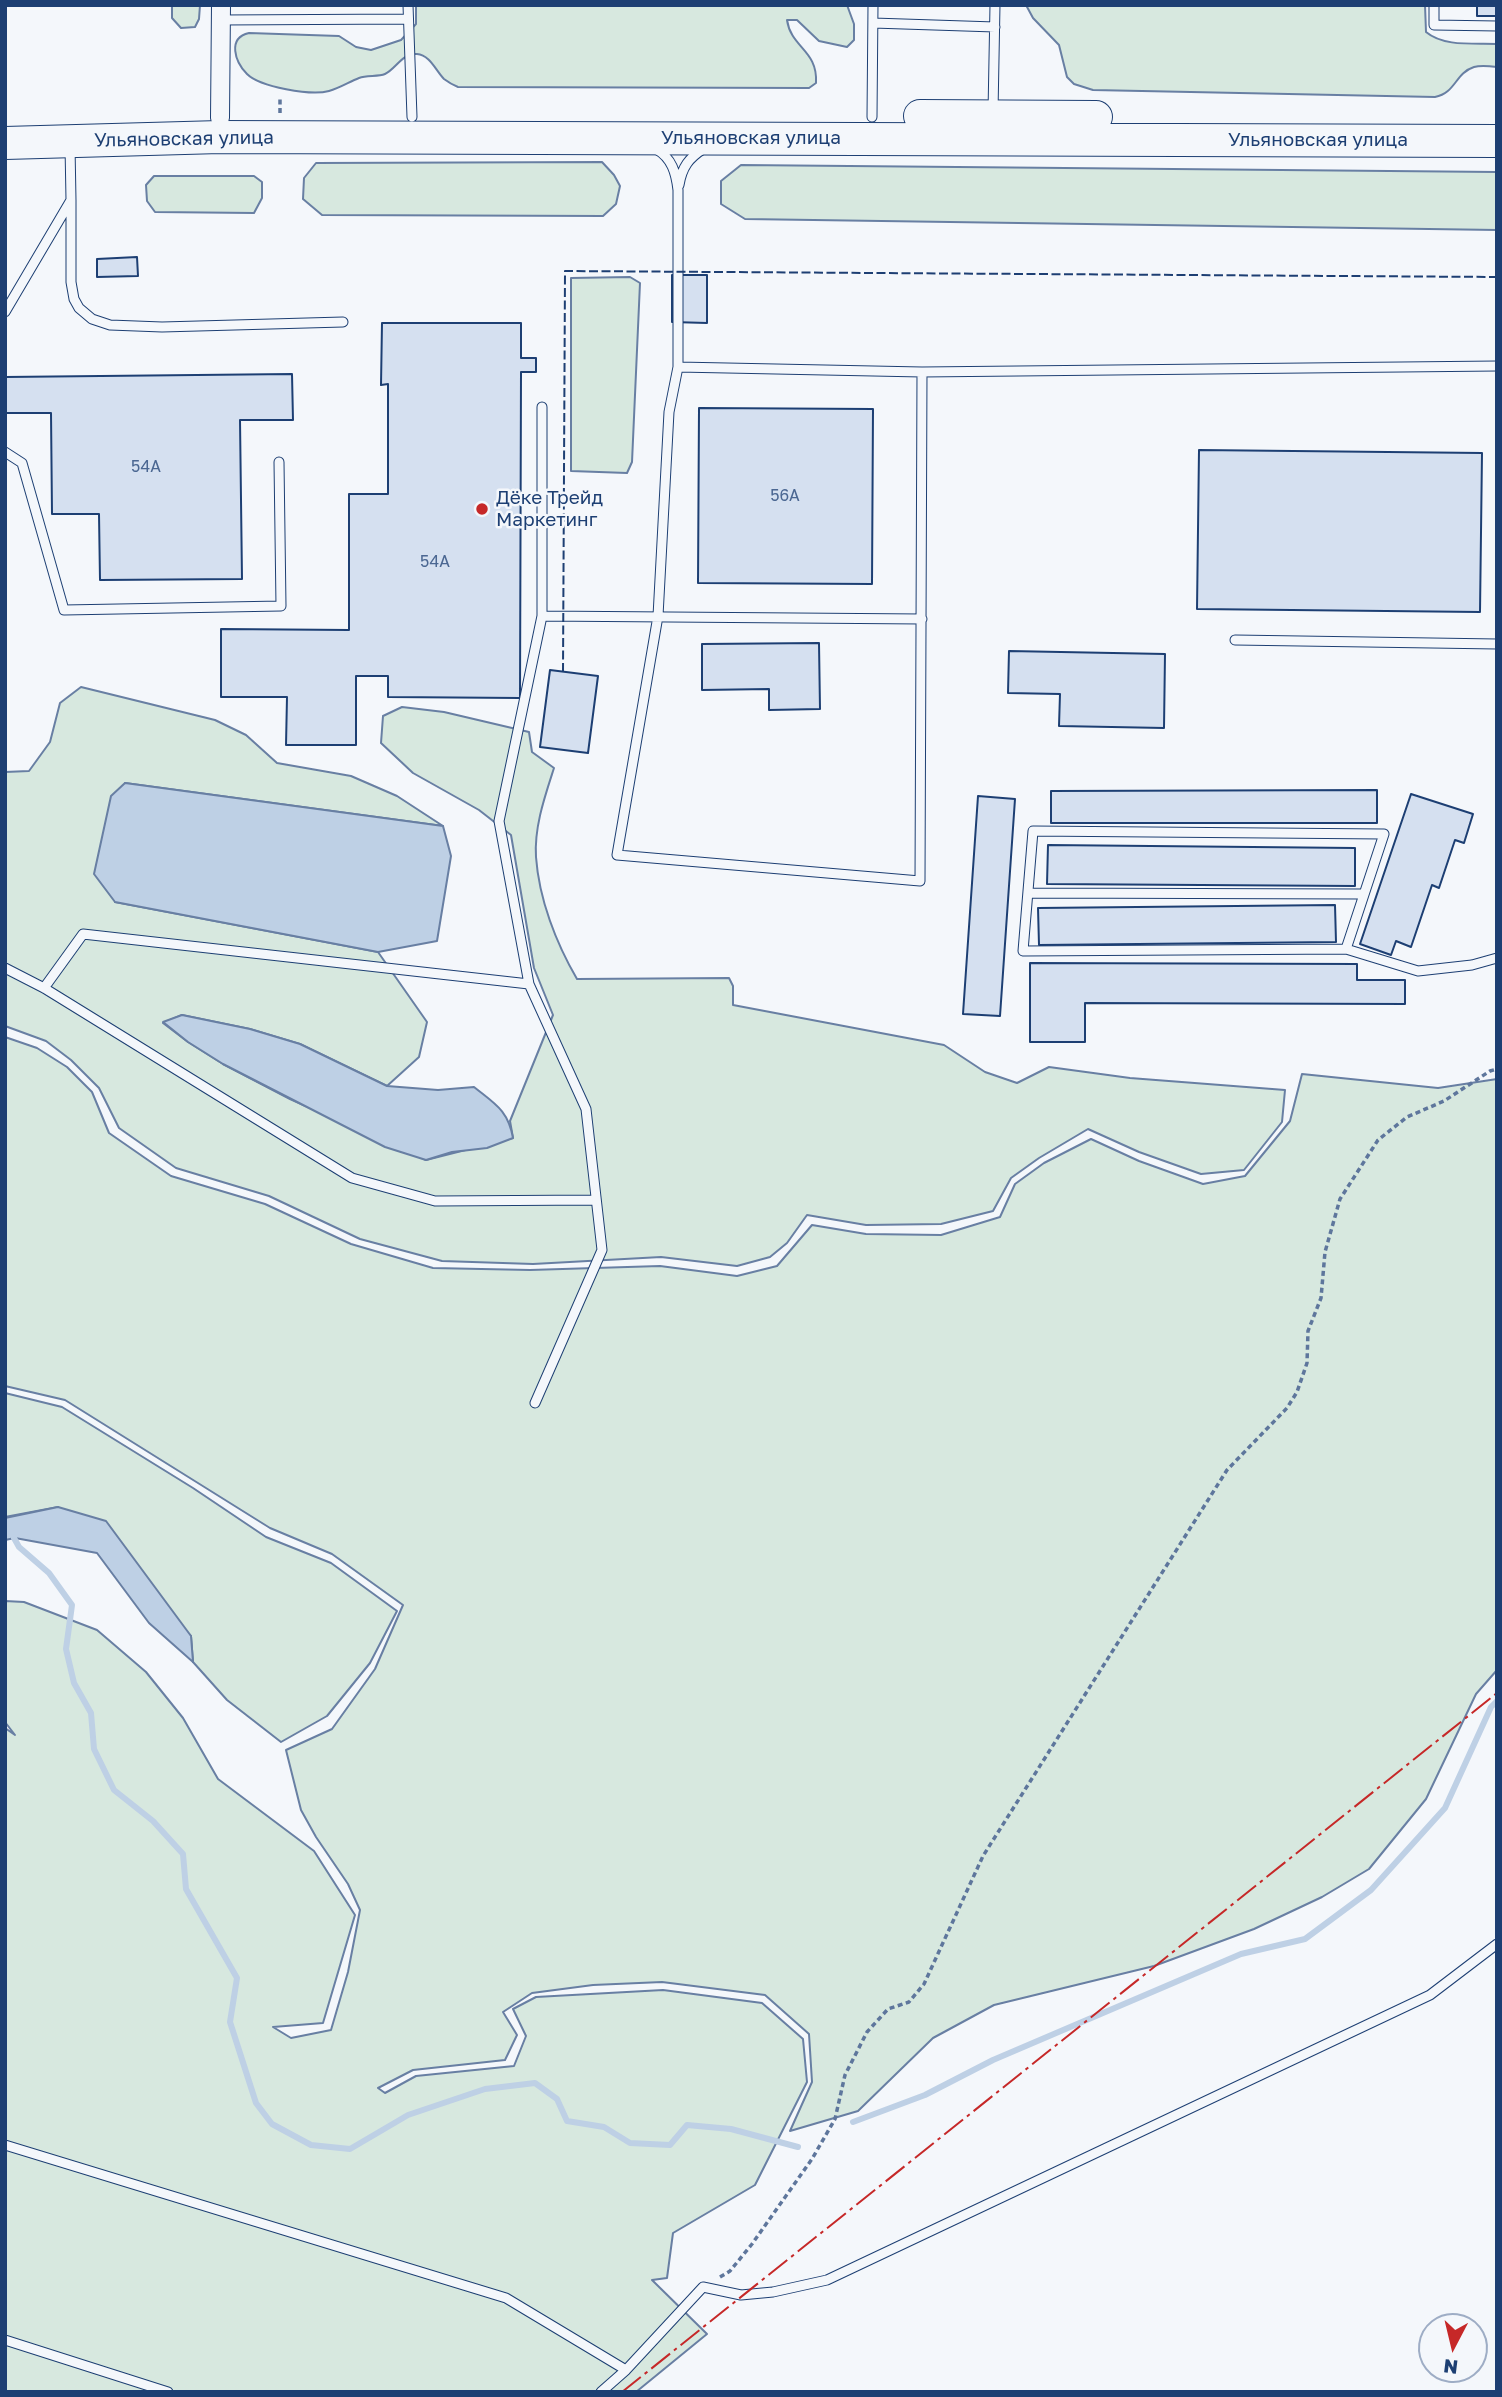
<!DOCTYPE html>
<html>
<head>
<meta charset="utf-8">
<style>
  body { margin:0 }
  #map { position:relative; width:1502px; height:2397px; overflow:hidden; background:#f4f7fb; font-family:"Golos Text",sans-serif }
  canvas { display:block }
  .frame { position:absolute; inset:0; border:7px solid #1d3f73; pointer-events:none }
  .north { position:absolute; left:1418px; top:2313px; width:70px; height:70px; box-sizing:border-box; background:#f4f7fb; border:2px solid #9eadc5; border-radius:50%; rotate:187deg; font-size:19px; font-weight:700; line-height:28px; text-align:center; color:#1d3f73 }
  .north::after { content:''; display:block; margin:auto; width:24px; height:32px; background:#c62828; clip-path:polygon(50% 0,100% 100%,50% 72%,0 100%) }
</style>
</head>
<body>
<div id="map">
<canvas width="1502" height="2397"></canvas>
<div class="frame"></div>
<div class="north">N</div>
</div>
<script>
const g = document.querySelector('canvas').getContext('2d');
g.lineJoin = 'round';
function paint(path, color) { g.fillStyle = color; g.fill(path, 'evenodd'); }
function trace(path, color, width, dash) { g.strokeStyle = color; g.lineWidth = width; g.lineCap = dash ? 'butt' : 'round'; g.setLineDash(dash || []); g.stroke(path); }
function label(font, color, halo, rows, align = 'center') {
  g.font = font + ' "Golos Text",sans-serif'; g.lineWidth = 5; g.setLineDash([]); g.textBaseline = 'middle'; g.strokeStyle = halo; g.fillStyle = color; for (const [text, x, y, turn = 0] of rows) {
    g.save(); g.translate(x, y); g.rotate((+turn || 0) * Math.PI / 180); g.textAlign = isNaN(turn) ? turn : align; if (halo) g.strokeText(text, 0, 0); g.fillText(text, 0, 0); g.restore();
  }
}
const green = new Path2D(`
  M172,5H200L199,19L195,27L181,28L172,18Z
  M416,5H847L854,24V40L847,47L819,41L797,20H787C791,48 818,50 816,83L809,88L458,87C453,85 448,82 444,79C436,71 430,55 417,54C402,53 396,69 385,74C378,77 367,75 359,78C349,82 340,88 329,91C311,96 260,87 247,74C235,62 227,38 249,33L339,36L356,47L371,50L401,40L416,24Z
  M1026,5H1425L1426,32C1444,47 1474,43 1497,44V67C1489,66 1481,65 1474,67C1455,73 1456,93 1435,97L1093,90L1074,84L1067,77L1059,45L1033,18Z
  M602,162L614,175L620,186L616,204L603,216L322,215L303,199L304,178L316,163Z
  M741,165L1497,172V230L745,219L721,204V181Z
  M154,176H254L262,182V198L254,213L155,212L147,201L146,185Z
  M630,277L640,283L632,462L627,473L571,471V278Z
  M81,687L215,720L246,735L277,763L351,776L397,796L443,826L125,783L115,902L378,952L427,1022L419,1057L387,1086L300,1044L250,1029L182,1015L163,1023L188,1042L223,1064L290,1099L426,1160L513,1138L510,1121L553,1015L534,968L511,835L479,810L413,773L381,743L383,716L402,707L444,712L529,732L532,752L554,768C545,796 534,827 536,857C539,899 556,943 577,979L729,978L733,986V1005L944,1045L985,1072L1017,1083L1049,1067L1130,1078L1285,1090L1282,1122L1244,1170L1201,1174L1139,1152L1088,1129L1039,1158L1011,1178L993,1211L941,1224L866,1225L807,1215L787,1243L770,1257L737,1266L661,1257L533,1264L442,1261L360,1239L269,1196L176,1168L119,1128L99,1088L71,1060L46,1041L5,1026V772L29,771L50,742L60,703Z
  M5,1037L37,1048L67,1067L92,1092L109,1133L171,1176L265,1204L351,1244L433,1268L530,1270L660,1266L737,1276L777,1266L812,1225L866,1234L941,1235L1000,1217L1015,1184L1044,1163L1091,1139L1139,1161L1203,1184L1245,1176L1290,1121L1302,1074L1438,1088L1497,1079V1670L1476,1694L1426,1799L1369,1869L1322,1897L1254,1929L1154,1966L994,2005L933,2038L858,2111L790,2131L812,2082L809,2034L765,1995L662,1982L593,1985L532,1993L503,2012L517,2035L505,2060L413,2070L378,2088L385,2093L416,2076L514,2066L526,2036L513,2009L536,1997L663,1990L762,2003L803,2039L807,2082L755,2185L673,2233L667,2278L652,2280L707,2334L636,2392H5V1728L15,1735L5,1722V1601L24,1602L97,1630L146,1672L183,1718L218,1779L314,1851L355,1915L323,2023L273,2027L291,2038L331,2030L348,1972L360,1910L348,1884L316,1837L301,1810L286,1750L332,1729L375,1669L403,1605L332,1554L270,1528L65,1400L5,1386Z
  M5,1393L62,1407L193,1488L266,1537L331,1563L397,1611L370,1663L327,1716L281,1742L227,1700L193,1662L191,1636L58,1507L5,1517Z`);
paint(green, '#d7e8df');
trace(green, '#687fa3', 2);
const water = new Path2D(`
  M125,783L443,826L451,856L437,941L378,952L115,902L94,874L111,796Z
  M182,1015L250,1029L300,1044L387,1086L438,1090L474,1087C495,1104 508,1110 513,1138L487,1148L452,1152L426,1160L385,1147L223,1064L188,1042L163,1022Z
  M58,1507L106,1521L191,1636L193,1662L149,1623L97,1553L15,1538L5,1540V1518Z`);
paint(water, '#bed0e5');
trace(water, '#687fa3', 2);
trace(new Path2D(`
  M14,1538L19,1547L49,1573L72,1605L66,1649L74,1683L91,1713L94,1749L114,1790L153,1821L183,1854L186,1889L237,1978L230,2022L256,2103L272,2124L311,2145L350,2149L408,2115L485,2089L535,2083L557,2099L567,2121L604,2127L630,2143L670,2145L687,2125L731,2129L798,2147
  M853,2122L925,2095L993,2060L1241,1954L1305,1939L1371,1890L1445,1808L1491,1707L1497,1701`), '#bed0e5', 6);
const building = new Path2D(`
  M1477,5H1497V16H1477Z
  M137,257L138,276L97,277V259Z
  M672,275H707V323L672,322Z
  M382,323H521V358H536V372H521L520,698L388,697V676H356V745H286L287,697H221V629L349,630V494H388V384L381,385Z
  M292,374L293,420H240L242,579L100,580L99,514H52L51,413H5V377Z
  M699,408L873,409L872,584L698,583Z
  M1199,450L1482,453L1480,612L1197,609Z
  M819,643L820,709L769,710V689L702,690V644Z
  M1009,651L1165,654L1164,728L1059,726L1060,694L1008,693Z
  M550,670L598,676L588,753L540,747Z
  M1377,790V823H1051V791Z
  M1411,794L1473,814L1464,843L1455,840L1439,888L1432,885L1411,947L1396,941L1391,955L1360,944Z
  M978,796L1015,799L1000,1016L963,1014Z
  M1048,845L1355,848V886L1047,884Z
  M1335,905L1336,942L1039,945L1038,908Z
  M1030,963L1357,964V980H1405V1004L1085,1003V1042H1030Z`);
paint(building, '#d5e0f0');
trace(building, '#1d3f73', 2);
const lane = new Path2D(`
  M408,5L412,117
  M1434,5V25L1497,26
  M221,20L408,19
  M873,23L995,27
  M993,112L995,5
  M872,117L873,5
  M656,149C672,158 676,173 678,190V367L669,412L658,616L617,855L920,881L922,372L678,367
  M679,185C682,167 689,158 703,149
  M71,200V282L74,299L79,308L92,319L110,325L162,327L343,322
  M5,312L71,200L70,146
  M922,372L1497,366
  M5,452L22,463L64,610L281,606L279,462
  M542,616L922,619
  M1235,640L1497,644
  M1029,893L1363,894
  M1346,949L1384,834L1033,831L1023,951L1346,949L1418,971L1472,965L1497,958
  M5,968L44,988L352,1178L435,1201L596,1200
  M44,988L83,934L529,984
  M535,1403L602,1250L586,1109L529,984L499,821L542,616V407
  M5,2145L506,2298L626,2370
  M5,2340L168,2392
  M601,2392L626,2370L703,2287L741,2295L773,2292L827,2280L1430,1995L1497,1944`);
const street = new Path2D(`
  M220,118L221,5`);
const highway = new Path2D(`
  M920,116L1096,117
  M5,143L220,137L1497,141`);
trace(lane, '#1d3f73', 11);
trace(street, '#1d3f73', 20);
trace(highway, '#1d3f73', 34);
trace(new Path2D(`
  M280,113V97
  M720,2277L730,2271L752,2244L812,2159L835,2119L845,2075L867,2032L888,2009L909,2002L924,1984L983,1856L1227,1470L1287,1408L1297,1392L1307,1363L1308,1331L1321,1298L1325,1252L1340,1199L1378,1140L1407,1117L1444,1101L1490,1071L1497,1069`), '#5e769c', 3.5, [5, 3.5]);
trace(lane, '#f4f7fb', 9);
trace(street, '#f4f7fb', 18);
trace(highway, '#f4f7fb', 32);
trace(new Path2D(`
  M563,672L565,271L1497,277`), '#1d3f73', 2, [9, 3.5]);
trace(new Path2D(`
  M622,2392L1497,1693`), '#c62828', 2, [24, 5, 3.5, 5]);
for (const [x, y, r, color] of [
  [482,509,7,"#c62828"]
]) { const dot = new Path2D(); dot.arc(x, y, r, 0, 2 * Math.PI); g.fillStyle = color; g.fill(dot); trace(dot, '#f4f7fb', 2.5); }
label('16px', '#4b6792', null, [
  ["54А",146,467],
  ["56А",785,496],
  ["54А",435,562]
]);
label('19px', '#1d3f73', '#f4f7fb', [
  ["Ульяновская улица",751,138],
  ["Ульяновская улица",184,139,-1],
  ["Ульяновская улица",1318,140]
]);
label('19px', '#1d3f73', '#f4f7fb', [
  ["Дёке Трейд",496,498],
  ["Маркетинг",496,520]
], 'left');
</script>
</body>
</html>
